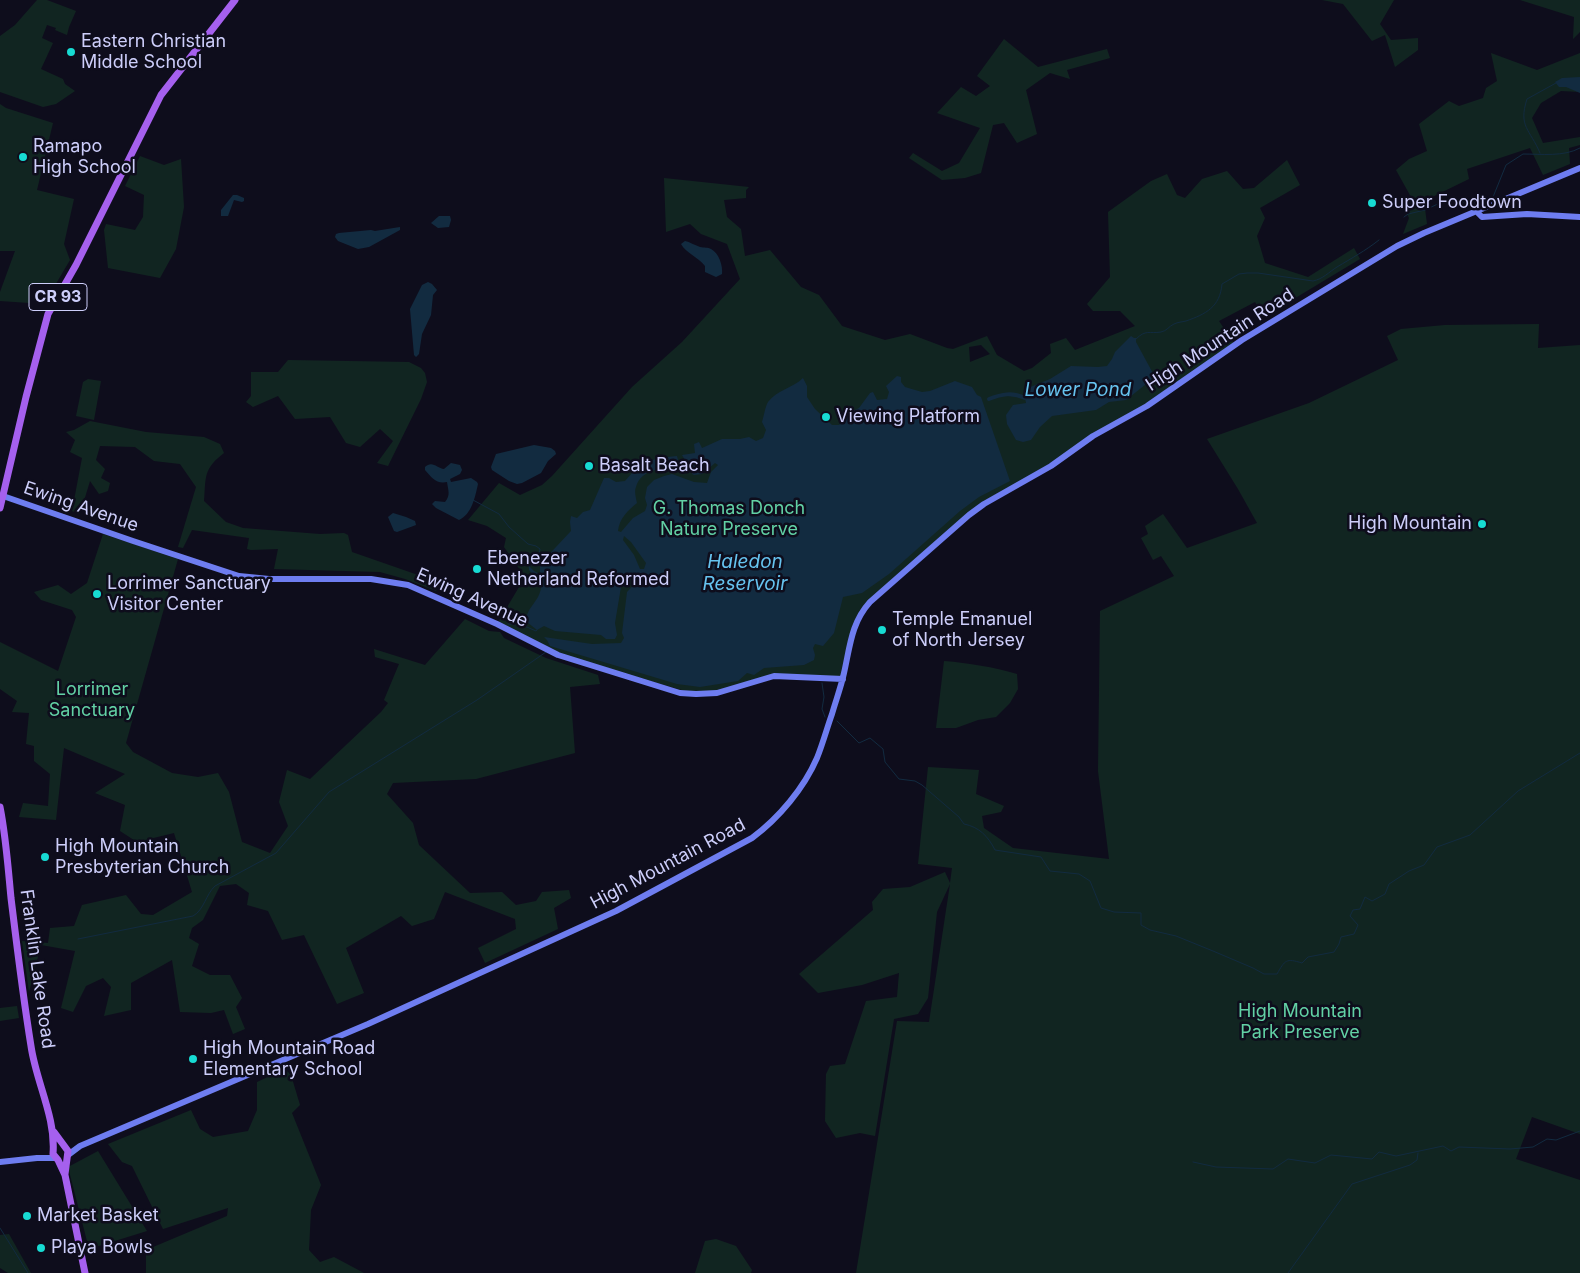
<!DOCTYPE html>
<html>
<head>
<meta charset="utf-8">
<style>
  body { margin:0 }
  canvas { display:block; background:#0e0d1c }
</style>
</head>
<body>
<canvas width="1580" height="1273"></canvas>
<script>
const g = document.querySelector('canvas').getContext('2d');
g.lineJoin = 'round';
function paint(path, color) { g.fillStyle = color; g.fill(path, 'evenodd'); }
function trace(path, color, width, dash) { g.strokeStyle = color; g.lineWidth = width; g.lineCap = dash ? 'butt' : 'round'; g.setLineDash(dash || []); g.stroke(path); }
function label(font, color, halo, rows, align = 'center') {
  g.font = font + ' Inter,sans-serif'; g.lineWidth = 5; g.setLineDash([]); g.textBaseline = 'middle'; g.strokeStyle = halo; g.fillStyle = color; for (const [text, x, y, turn = 0] of rows) {
    g.save(); g.translate(x, y); g.rotate((+turn || 0) * Math.PI / 180); g.textAlign = isNaN(turn) ? turn : align; if (halo) g.strokeText(text, 0, 0); g.fillText(text, 0, 0); g.restore();
  }
}
paint(new Path2D(`
  M37,0H47L76,11L69,27L67,35L55,30L56,28L47,25L42,38L53,43L41,69L63,79L65,84L75,91L56,104L43,107L0,92V36L15,25Z
  M1322,0H1394L1380,24L1391,40L1418,38V50L1395,67L1385,35L1372,41L1343,4Z
  M1520,0H1580V32L1573,39L1574,17Z
  M1004,39L1038,67L1107,49L1110,58L1067,70L1070,79L1050,73L1026,90L1037,134L1017,143L1004,123L993,125L981,173L965,178L942,180L909,158L913,153L942,171L959,163L980,128L937,113L961,87L976,96L990,86L977,76Z
  M1491,53L1537,70L1580,53V92L1561,91L1541,103L1532,118L1543,143L1580,137V145L1569,148L1570,164L1543,175L1530,148L1467,169L1469,179L1424,201L1427,224L1403,234L1409,218L1405,210L1411,197L1396,170L1409,159L1427,151L1419,124L1449,101L1459,106L1483,98L1486,88L1497,81Z
  M0,104L6,108L53,123L37,190L74,199L64,244L70,260L44,304L0,301V292L15,251H0Z
  M140,156L164,165L181,159L184,207L176,249L160,278L108,268L104,230L106,224L135,230L143,217L144,195L125,186Z
  M1287,160L1300,185L1260,208L1265,218L1257,236L1265,263L1308,277L1354,248L1360,259L1292,300L1286,292L1259,308L1255,302L1219,321L1235,345L1168,391L984,504L861,613L843,679L781,676L730,690L696,694L558,655L497,624L525,577L504,547L506,538L487,526L468,520L499,483L520,495L542,485L552,476L632,387L682,342L740,279L727,244L701,234L690,224L666,232L664,178L749,187L746,190V198L724,200L727,217L741,229L745,256L770,250L801,287L819,295L842,326L885,340L910,334L947,348L953,349L987,336L997,355L1024,371L1032,368L1051,353L1050,344L1066,338L1075,350L1135,326L1120,311H1093L1087,304L1110,277L1108,212L1151,181L1167,174L1177,195L1185,198L1202,179L1227,171L1243,189L1254,188ZM981,345L990,354L970,362L969,347Z
  M1539,324L1538,348L1580,345V1134L1532,1117L1516,1159L1580,1180V1273H856L897,1021L929,1022L950,884L937,912L928,998L918,1014L894,1019L875,1136L860,1133L836,1138L825,1121L826,1074L830,1066L845,1064L866,1001L897,997L899,973L862,985L818,993L799,974L873,910L872,902L883,889L910,887L945,872L950,883L952,868L918,864L928,767L979,770L976,794L1004,806L1001,812L982,816L984,828L1013,848L1109,859L1098,771L1100,611L1174,576L1161,556L1153,560L1141,538L1148,534L1145,526L1163,514L1187,548L1257,523L1238,489L1207,439L1309,403L1398,360L1387,336L1401,329L1445,325Z
  M288,360L409,362L421,368L425,373L427,382L421,399L388,466L377,463L393,441L380,429L360,447L346,443L330,417L295,419L278,396L253,407L246,402L251,396V372H278Z
  M88,379L101,381L94,420L76,416L83,382Z
  M90,421L146,432L204,437L220,444L224,453C203,469 206,477 204,501L226,522L243,528L320,534L344,533L348,535L352,552L418,575L443,579L436,591L405,579L380,572L274,569L278,549L251,550L247,549L249,538L192,530L183,548L178,547L196,487L180,464L154,461L135,447L100,446L96,460L105,469L101,478L110,483L108,491L99,494L90,481L80,514L72,511L82,458L70,452L75,440L66,432L74,430Z
  M103,534L178,559L126,743L133,752L172,773L198,777L218,773L229,792L242,842L270,853L288,826L279,802L287,770L310,779L381,712L388,703L384,700L399,664L375,657L374,649L425,665L465,619L489,631L500,632L504,638L546,658L598,675L600,684L570,687L575,753L476,779L393,783L387,794L413,823L419,845L470,893L502,892L516,905L536,901L542,892L569,890L571,898L554,908L558,929L485,963L478,948L516,929L515,919L445,892L434,919L412,926L401,916L346,948L364,993L337,1004L304,935L282,940L268,911L247,905L249,893L236,884L220,886L203,920L192,928L189,938L199,944L192,966L210,975H230L242,998L236,1007L245,1029L233,1034L224,1010L211,1013L180,1012L172,960L131,983V1010L104,1016L111,987L103,978L86,986L73,1012L61,1008L75,951L41,945L29,992L22,941L48,943L50,928L74,926L82,905L126,895L141,914L153,915L192,892L174,833L137,842L120,831L125,805L95,793L125,774L64,748L56,820L19,817L23,803L48,806L50,774L34,761V746L26,744L29,713L12,712L17,701L0,689V642L58,671L76,617L72,610L41,600L34,592L58,585L71,594L87,583Z
  M944,661C969,663 993,667 1017,674L1018,689L1010,703L996,717L978,720L956,728H936Z
  M17,1006L19,1018L0,1021V1008Z
  M285,1069L291,1075L300,1105L292,1113L321,1185L311,1210L309,1250L320,1262L334,1257L364,1273H146V1250L227,1216L228,1208L163,1229L132,1166L122,1162L108,1144L191,1110L200,1129L213,1137L248,1131L257,1110V1082Z
  M98,1151L147,1231L89,1249L68,1167Z
  M9,1234L31,1273H8L0,1268V1235Z
  M716,1239L736,1246L752,1270L751,1273H695L705,1241Z`), '#112521');
paint(new Path2D(`
  M1580,77V93L1566,87H1559L1555,82L1562,78Z
  M233,195H237L244,198V201L242,202L234,200L228,216H221V210Z
  M439,216H450L451,220L449,227L438,228L431,223Z
  M400,227V230L369,247L358,249L338,241L335,237L336,234L339,233L371,230L375,231Z
  M685,241C690,242 694,245 700,247C704,248 708,247 711,249C719,253 723,266 722,274L716,277L705,272V266C698,257 686,253 681,244Z
  M428,282L432,284L437,290L433,295L431,315L422,334L419,354L416,357L414,355L410,309L422,285Z
  M1131,336L1134,338H1136V342L1155,377L1126,400L1109,402L1096,410L1052,416L1040,427L1031,440L1023,442L1016,440L1007,424L1006,415L1013,405L1026,403L1024,392L1028,388L1050,379L1071,366L1098,367L1107,366L1112,359L1115,352Z
  M897,376L901,377V382L905,387L922,392L930,391L955,381L972,387L977,395L981,397L1010,481L979,497L960,511L889,574L862,593L843,597L834,633L823,646L815,644L813,648L815,655L814,660L804,665L764,668L754,675L747,673L738,681L700,687L677,684L550,646L547,640L544,637L592,644L621,643L624,638L622,633L627,592L643,575L641,574L634,576L621,587L615,623L617,635L615,639H606L601,635L555,631L544,626L537,630L527,622C524,611 537,603 540,592C541,590 541,587 541,584L529,570V566L534,571L540,574V564L571,531L570,522L571,516L577,518L583,512L590,510L604,478H609L616,482L625,481L640,464L659,458L677,456L680,467C665,468 641,468 636,487C634,491 636,498 637,503C628,510 619,519 618,531L621,532L633,518L645,511L647,505L645,498L647,487L654,480L664,476L672,474L694,482L707,483L711,472L718,465L715,463L702,474L694,475L692,474V467L686,462L682,455L695,453L694,444L699,442L702,448L722,439H740L749,437L756,441L763,438L766,430L762,422C764,416 765,407 768,402C777,390 793,388 803,378L807,386V397L815,409L832,425H839L853,411L859,408L870,393L873,392L877,400L887,399L889,392L886,386ZM624,536L631,542L646,563L644,569H640L634,555L623,540Z
  M534,445L551,448L555,451L556,454L548,461L541,473L522,483L517,484L509,481L492,470L491,467L496,454Z
  M451,463L460,465L462,470L460,474L450,479L451,482L471,478L477,482L478,484C475,497 472,514 459,520L436,508L432,504L435,501L445,502C451,495 448,490 447,482C436,484 432,478 425,470V467C432,460 437,468 444,469Z
  M393,513L406,517L415,521L416,525L397,532L394,531L388,517Z`), '#122b40');
trace(new Path2D(`
  M1540,153C1530,129 1518,127 1527,99L1556,83
  M1404,217L1408,214L1425,210L1442,202L1451,201L1471,203L1486,202L1493,197L1506,165L1523,154C1541,154 1564,157 1580,148
  M1136,339C1146,329 1149,334 1161,332C1167,331 1169,326 1174,324C1178,322 1182,322 1186,321C1206,314 1220,307 1222,284L1239,274L1247,273H1258L1313,281C1323,279 1329,272 1337,267C1352,258 1365,251 1379,240
  M473,500L499,514L509,527L528,544L536,546L540,549L539,554L533,558L529,567
  M508,624H520L536,631L537,630
  M822,683L824,697L822,709L825,717
  M837,721L859,743L870,738L883,749L885,762L899,779L915,781L922,785L959,817L964,824C979,827 988,836 995,850L1041,857L1050,871L1079,874L1090,881L1101,908L1114,912L1141,913V925L1150,930L1176,936L1213,951L1253,968L1264,974H1277C1285,960 1286,958 1302,963L1308,957L1334,952L1339,944L1341,937L1354,934L1358,925L1350,916L1353,910L1360,909L1365,897L1372,901L1385,894L1389,884L1409,871L1424,865L1437,847L1470,835L1518,791L1580,753
  M78,939L193,916C204,910 206,894 215,886L276,853L329,792L477,700L546,652
  M1193,1162L1216,1167L1273,1169L1288,1159L1315,1163L1331,1155L1372,1159L1379,1152L1396,1156L1443,1146L1451,1151L1459,1147L1510,1149L1533,1147L1547,1139L1556,1140L1580,1131
  M0,1228L28,1273
  M1288,1273L1352,1184L1410,1165L1417,1160L1418,1153`), '#122b40', 1);
trace(new Path2D(`
  M989,399C1002,394 1012,392 1025,398`), '#122b40', 4);
trace(new Path2D(`
  M1477,212L1482,217L1527,214L1580,217
  M3,496L133,541L239,576L269,579H371L408,585L497,624L558,655L680,693L696,694L717,693L774,676L843,679
  M68,1155L80,1146L368,1024L616,911L752,838C779,818 804,788 817,758C823,743 827,728 832,714C836,700 841,687 844,673C850,647 851,623 870,602L969,515L984,504L1051,466L1093,436L1147,406L1242,340L1397,246L1424,233L1580,168
  M0,1162L37,1158H56`), '#6e7df0', 6);
trace(new Path2D(`
  M0,508L26,397L48,314L76,265L161,95L235,0
  M0,807C6,837 8,867 11,898C17,947 23,997 31,1046C36,1082 56,1117 53,1154L58,1160L65,1175L85,1273
  M54,1132L68,1151L65,1174`), '#a560ee', 7);
for (const [x, y, r, color] of [
  [71,52,5,"#17dbd3"],
  [23,157,5,"#17dbd3"],
  [1372,203,5,"#17dbd3"],
  [826,417,5,"#17dbd3"],
  [589,466,5,"#17dbd3"],
  [1482,524,5,"#17dbd3"],
  [477,569,5,"#17dbd3"],
  [97,594,5,"#17dbd3"],
  [882,630,5,"#17dbd3"],
  [45,857,5,"#17dbd3"],
  [193,1059,5,"#17dbd3"],
  [27,1216,5,"#17dbd3"],
  [41,1248,5,"#17dbd3"]
]) { const dot = new Path2D(); dot.arc(x, y, r, 0, 2 * Math.PI); g.fillStyle = color; g.fill(dot); trace(dot, '#0e0d1c', 2); }
for (const [x, y, w] of [
  [58,297,58]
]) { const box = new Path2D(); box.roundRect(x - w / 2, y - 13.5, w, 27, 4); g.fillStyle = '#0e0d1c'; g.fill(box); trace(box, '#cdcefa', 1); }
label('bold 16px', '#cdcefa', null, [
  ["CR 93",58,297]
]);
label('18px', '#cdcefa', '#0e0d1c', [
  ["Eastern Christian",81,42],
  ["Middle School",81,63],
  ["Ramapo",33,147],
  ["High School",33,168],
  ["Super Foodtown",1382,203],
  ["Viewing Platform",836,417],
  ["Basalt Beach",599,466],
  ["High Mountain",1472,524,"right"],
  ["Ebenezer",487,559],
  ["Netherland Reformed",487,580],
  ["Lorrimer Sanctuary",107,584],
  ["Visitor Center",107,605],
  ["Temple Emanuel",892,620],
  ["of North Jersey",892,641],
  ["High Mountain",55,847],
  ["Presbyterian Church",55,868],
  ["High Mountain Road",203,1049],
  ["Elementary School",203,1070],
  ["Market Basket",37,1216],
  ["Playa Bowls",51,1248]
], 'left');
label('18px', '#cdcefa', '#0e0d1c', [
  ["High Mountain Road",1220,340,-33],
  ["Ewing Avenue",81,507,19],
  ["Ewing Avenue",472,598,24],
  ["High Mountain Road",668,864,-28],
  ["Franklin Lake Road",37,969,82]
]);
label('18px', '#62d1a5', '#0e0d1c', [
  ["G. Thomas Donch",729,509],
  ["Nature Preserve",729,530],
  ["Lorrimer",92,690],
  ["Sanctuary",92,711],
  ["High Mountain",1300,1012],
  ["Park Preserve",1300,1033]
]);
label('italic 19px', '#66c3ef', '#0e0d1c', [
  ["Lower Pond",1078,390],
  ["Haledon",745,562],
  ["Reservoir",745,584]
]);
</script>
</body>
</html>
